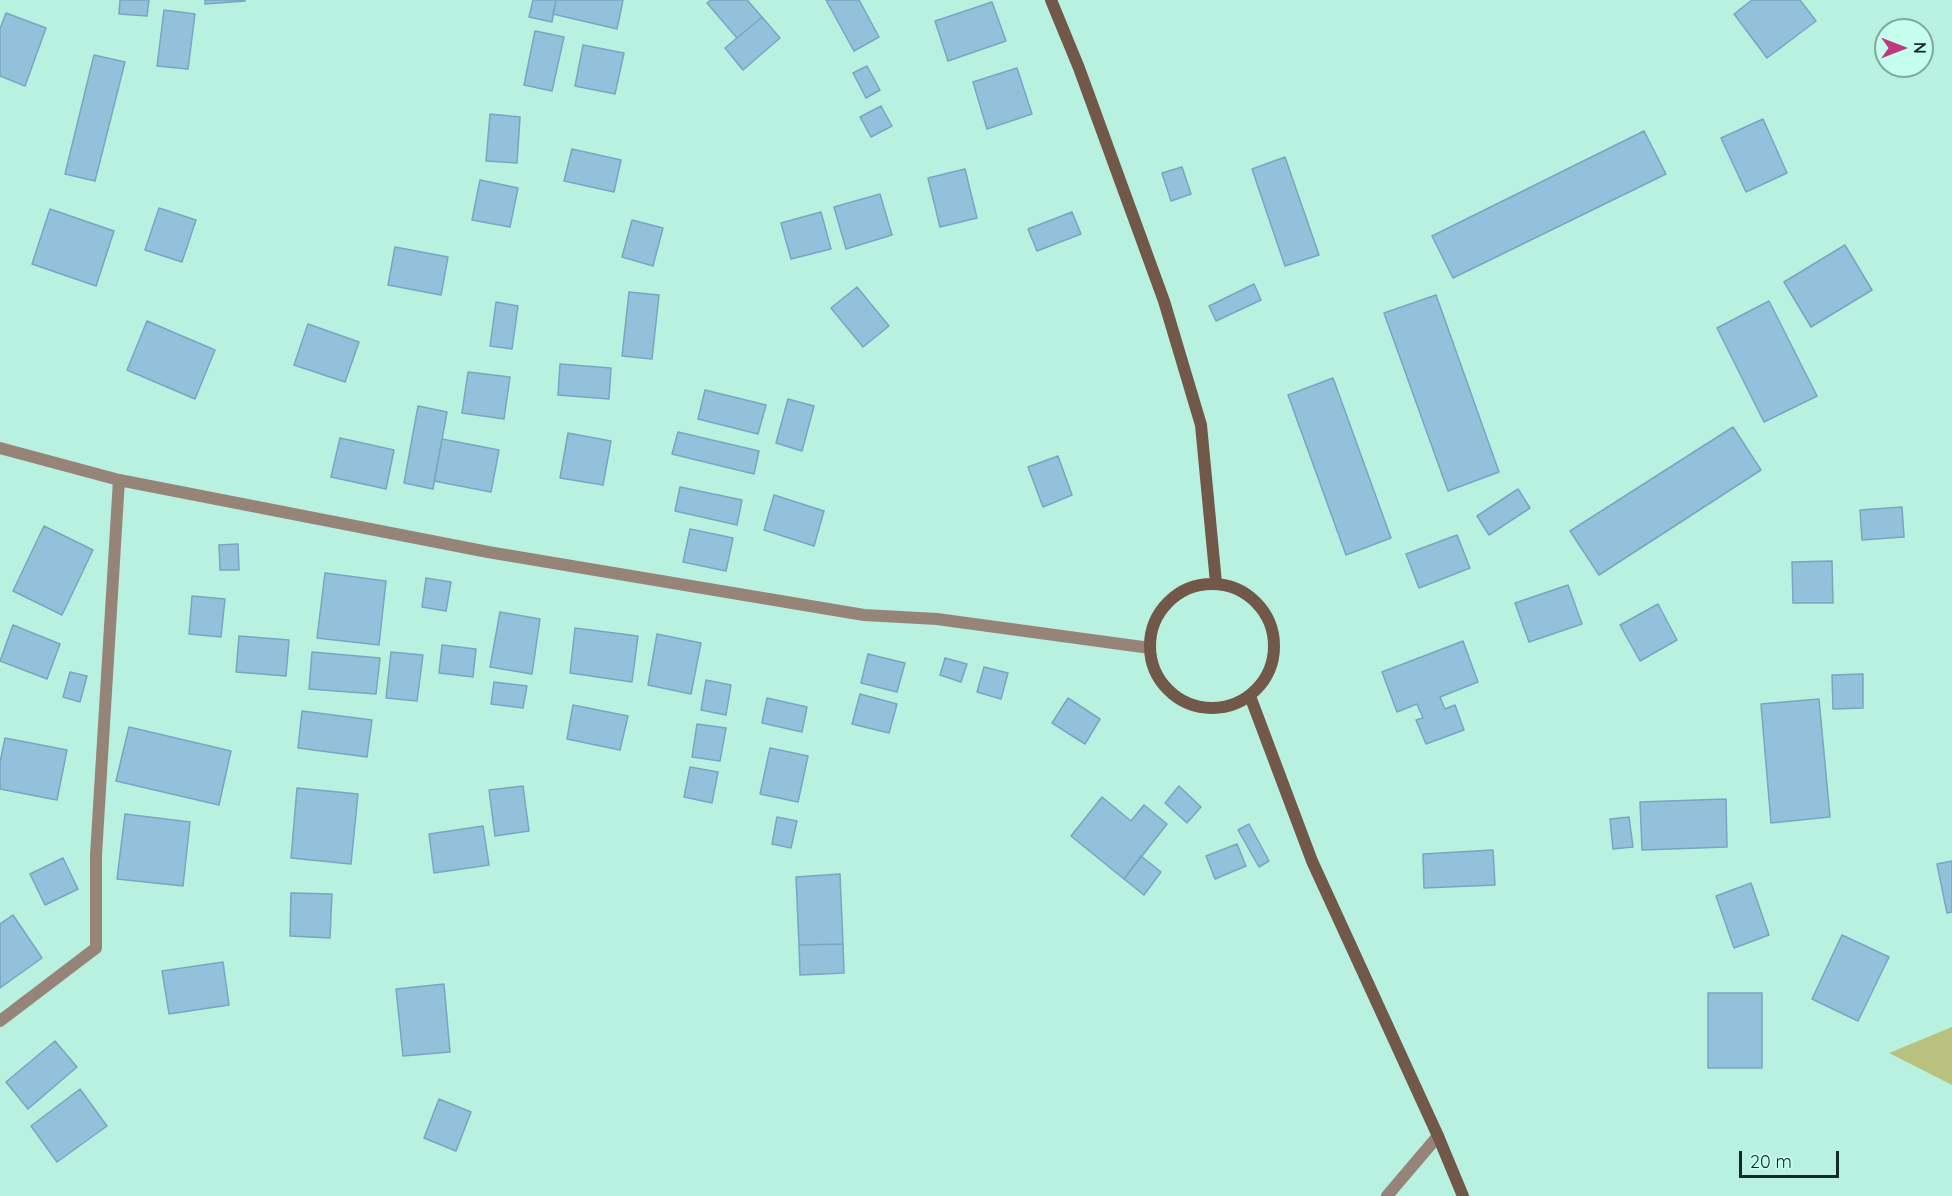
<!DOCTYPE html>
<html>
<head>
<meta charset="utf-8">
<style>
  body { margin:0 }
  #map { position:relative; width:1952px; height:1196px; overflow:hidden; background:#b8f1df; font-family:Quicksand,sans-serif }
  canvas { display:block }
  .north { position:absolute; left:1874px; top:18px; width:60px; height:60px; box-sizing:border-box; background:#c5feec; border:2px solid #7ea99c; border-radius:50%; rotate:90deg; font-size:16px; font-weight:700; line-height:24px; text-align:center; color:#142a24 }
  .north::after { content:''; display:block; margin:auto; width:21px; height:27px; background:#bf3a7c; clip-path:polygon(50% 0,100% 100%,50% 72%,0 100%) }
  .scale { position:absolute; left:1739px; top:1151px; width:100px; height:27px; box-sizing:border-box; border:3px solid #142a24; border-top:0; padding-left:8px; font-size:18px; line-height:21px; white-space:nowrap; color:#142a24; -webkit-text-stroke:4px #c5feec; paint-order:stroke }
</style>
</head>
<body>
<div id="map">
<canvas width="1952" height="1196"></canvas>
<div class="north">N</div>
<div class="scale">20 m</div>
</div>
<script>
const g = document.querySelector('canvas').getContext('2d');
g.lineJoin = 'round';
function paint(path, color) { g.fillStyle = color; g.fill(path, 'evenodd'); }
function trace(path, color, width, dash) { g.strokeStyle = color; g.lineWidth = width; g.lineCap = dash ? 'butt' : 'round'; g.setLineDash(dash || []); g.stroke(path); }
paint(new Path2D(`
  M1952,1027V1085L1889,1053Z`), '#b9c17e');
const building = new Path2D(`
  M120,0H149L147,16L119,14Z
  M205,0H245V1L205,4Z
  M533,0H556L552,22L529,17Z
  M556,0H623L617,29L553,14Z
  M711,0H747L762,17L737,38L707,3Z
  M826,0H859L879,37L854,51Z
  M1752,0H1800L1816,21L1767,58L1734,14Z
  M992,2L1006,41L948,61L935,21Z
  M164,10L195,14L188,69L157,66Z
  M6,13L46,28L25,86L0,76V29Z
  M762,17L780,38L743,70L725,48Z
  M535,31L564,37L552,91L524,85Z
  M583,45L624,53L615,94L575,86Z
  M94,55L125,62L95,181L65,174Z
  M867,66L880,90L866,98L853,73Z
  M1017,68L1032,114L987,129L973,82Z
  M881,106L892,126L871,137L860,117Z
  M490,114L520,117L517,163L486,161Z
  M1763,119L1787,173L1746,192L1721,138Z
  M1644,131L1666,174L1453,278L1432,236Z
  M572,149L621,160L614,192L564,181Z
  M1285,157L1319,255L1285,266L1252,169Z
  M1182,167L1191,194L1171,201L1162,173Z
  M965,169L977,218L940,227L928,178Z
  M480,180L518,188L510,227L472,220Z
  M880,194L892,235L846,249L834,207Z
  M159,208L196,220L182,262L145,250Z
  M50,209L114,231L96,286L32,264Z
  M821,212L831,249L791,259L781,223Z
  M1072,212L1081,234L1037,251L1028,229Z
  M632,220L663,228L653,266L622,257Z
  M1845,245L1872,290L1811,327L1784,282Z
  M395,247L448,257L441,295L388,285Z
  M1254,284L1261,300L1216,321L1209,306Z
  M857,287L889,326L863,347L831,308Z
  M629,292L659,295L652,359L622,356Z
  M1436,295L1499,472L1448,491L1384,313Z
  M1769,301L1817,396L1764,422L1717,328Z
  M496,302L518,306L512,349L490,346Z
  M147,321L215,350L195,399L127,370Z
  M308,324L359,342L345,382L294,365Z
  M560,364L611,368L609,399L558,395Z
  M468,372L510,377L504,419L462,413Z
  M1333,378L1391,538L1346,555L1288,395Z
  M705,390L766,405L758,434L698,419Z
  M788,399L814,406L802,451L776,443Z
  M418,406L447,412L433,489L404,483Z
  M1733,427L1761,470L1599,575L1570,531Z
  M678,432L759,451L754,474L672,454Z
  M568,433L611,441L603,485L560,478Z
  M340,438L394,450L386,489L331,477Z
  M442,439L499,450L491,492L434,481Z
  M1058,456L1072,495L1043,507L1028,467Z
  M680,487L742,500L737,525L675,511Z
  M1518,489L1530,508L1489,535L1477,516Z
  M774,495L824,511L814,546L764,530Z
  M1902,507L1904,537L1862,540L1860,510Z
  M44,526L93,550L62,615L13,591Z
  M690,529L733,538L726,571L683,562Z
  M1457,535L1470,568L1419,588L1406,554Z
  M238,544L239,570H220L219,545Z
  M1832,561L1833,603H1793L1792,562Z
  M325,573L386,581L379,645L317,638Z
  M426,578L451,582L446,611L422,607Z
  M1568,585L1582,624L1529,642L1515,603Z
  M192,596L225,599L221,637L189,634Z
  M1658,604L1677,640L1640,661L1620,625Z
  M500,612L540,619L532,674L490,667Z
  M13,625L60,644L47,679L0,661Z
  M575,628L638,636L632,682L570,673Z
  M657,634L701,643L691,694L648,685Z
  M239,636L289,640L286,676L236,672Z
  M1463,641L1478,682L1440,697L1445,709L1455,705L1464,730L1426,744L1416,720L1423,718L1417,704L1397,712L1382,672Z
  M442,645L476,649L473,677L439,673Z
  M312,652L380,658L376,694L309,689Z
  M391,652L423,655L417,701L386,698Z
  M868,654L905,663L897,692L861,683Z
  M945,658L967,664L961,682L940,675Z
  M984,667L1008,673L1001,699L977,692Z
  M70,672L87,676L80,702L63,697Z
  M1863,674V708L1833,709L1832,675Z
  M706,680L731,685L726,715L701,710Z
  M494,682L527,686L523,708L491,704Z
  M860,694L897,704L889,733L852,724Z
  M767,698L807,707L802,732L762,723Z
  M1068,698L1100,719L1085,744L1052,723Z
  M1819,699L1830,817L1771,823L1761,704Z
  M573,705L628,716L620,750L567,739Z
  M302,711L372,720L367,757L298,748Z
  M697,724L726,728L720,761L692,757Z
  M129,727L231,751L219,805L116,781Z
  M5,738L67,750L57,800L0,789V762Z
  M770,748L808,756L798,802L760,794Z
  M690,767L718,772L712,803L684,797Z
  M523,786L529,831L495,836L489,790Z
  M1179,786L1201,807L1187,823L1165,803Z
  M297,788L358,794L351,864L291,858Z
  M1102,797L1131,821L1144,805L1167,824L1124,879L1071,836Z
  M1726,799L1727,847L1642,850L1640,802Z
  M125,814L190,822L183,886L117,879Z
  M777,817L797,821L791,848L772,844Z
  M1629,817L1633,847L1613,849L1610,819Z
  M1249,824L1269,861L1259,867L1238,830Z
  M483,826L489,865L434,873L429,834Z
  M1237,844L1246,866L1215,879L1206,856Z
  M1493,850L1495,885L1424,888L1423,854Z
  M1141,856L1161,872L1144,895L1124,879Z
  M63,858L78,889L45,905L30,874Z
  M1952,861V912L1947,913L1937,864Z
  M840,874L843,944L799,945L796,877Z
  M1751,883L1769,935L1734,948L1716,896Z
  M291,893L332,894L330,938L290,936Z
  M13,915L42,958L0,988V924Z
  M1842,935L1889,957L1858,1021L1812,999Z
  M843,944L844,973L800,975L799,945Z
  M223,962L229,1005L169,1014L162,971Z
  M444,984L450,1052L403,1056L396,989Z
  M1708,993H1762V1068H1708Z
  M55,1041L77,1067L28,1109L6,1082Z
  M80,1089L107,1126L57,1162L31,1126Z
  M439,1099L471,1112L456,1151L424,1138Z`);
paint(building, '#93c1dc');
trace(building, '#78a6c0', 1.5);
trace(new Path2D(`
  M0,448L119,480L488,552L864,615L937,619L1150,648
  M0,1021L96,948V855L119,480
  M1387,1196L1438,1136`), '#978479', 12);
trace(new Path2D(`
  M1051,0L1079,68L1164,301L1201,425L1216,583
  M1150 646a62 62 0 1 1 124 0a62 62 0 1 1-124 0Z
  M1250,696L1312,861L1438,1136L1463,1196`), '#725848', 12);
</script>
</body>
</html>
